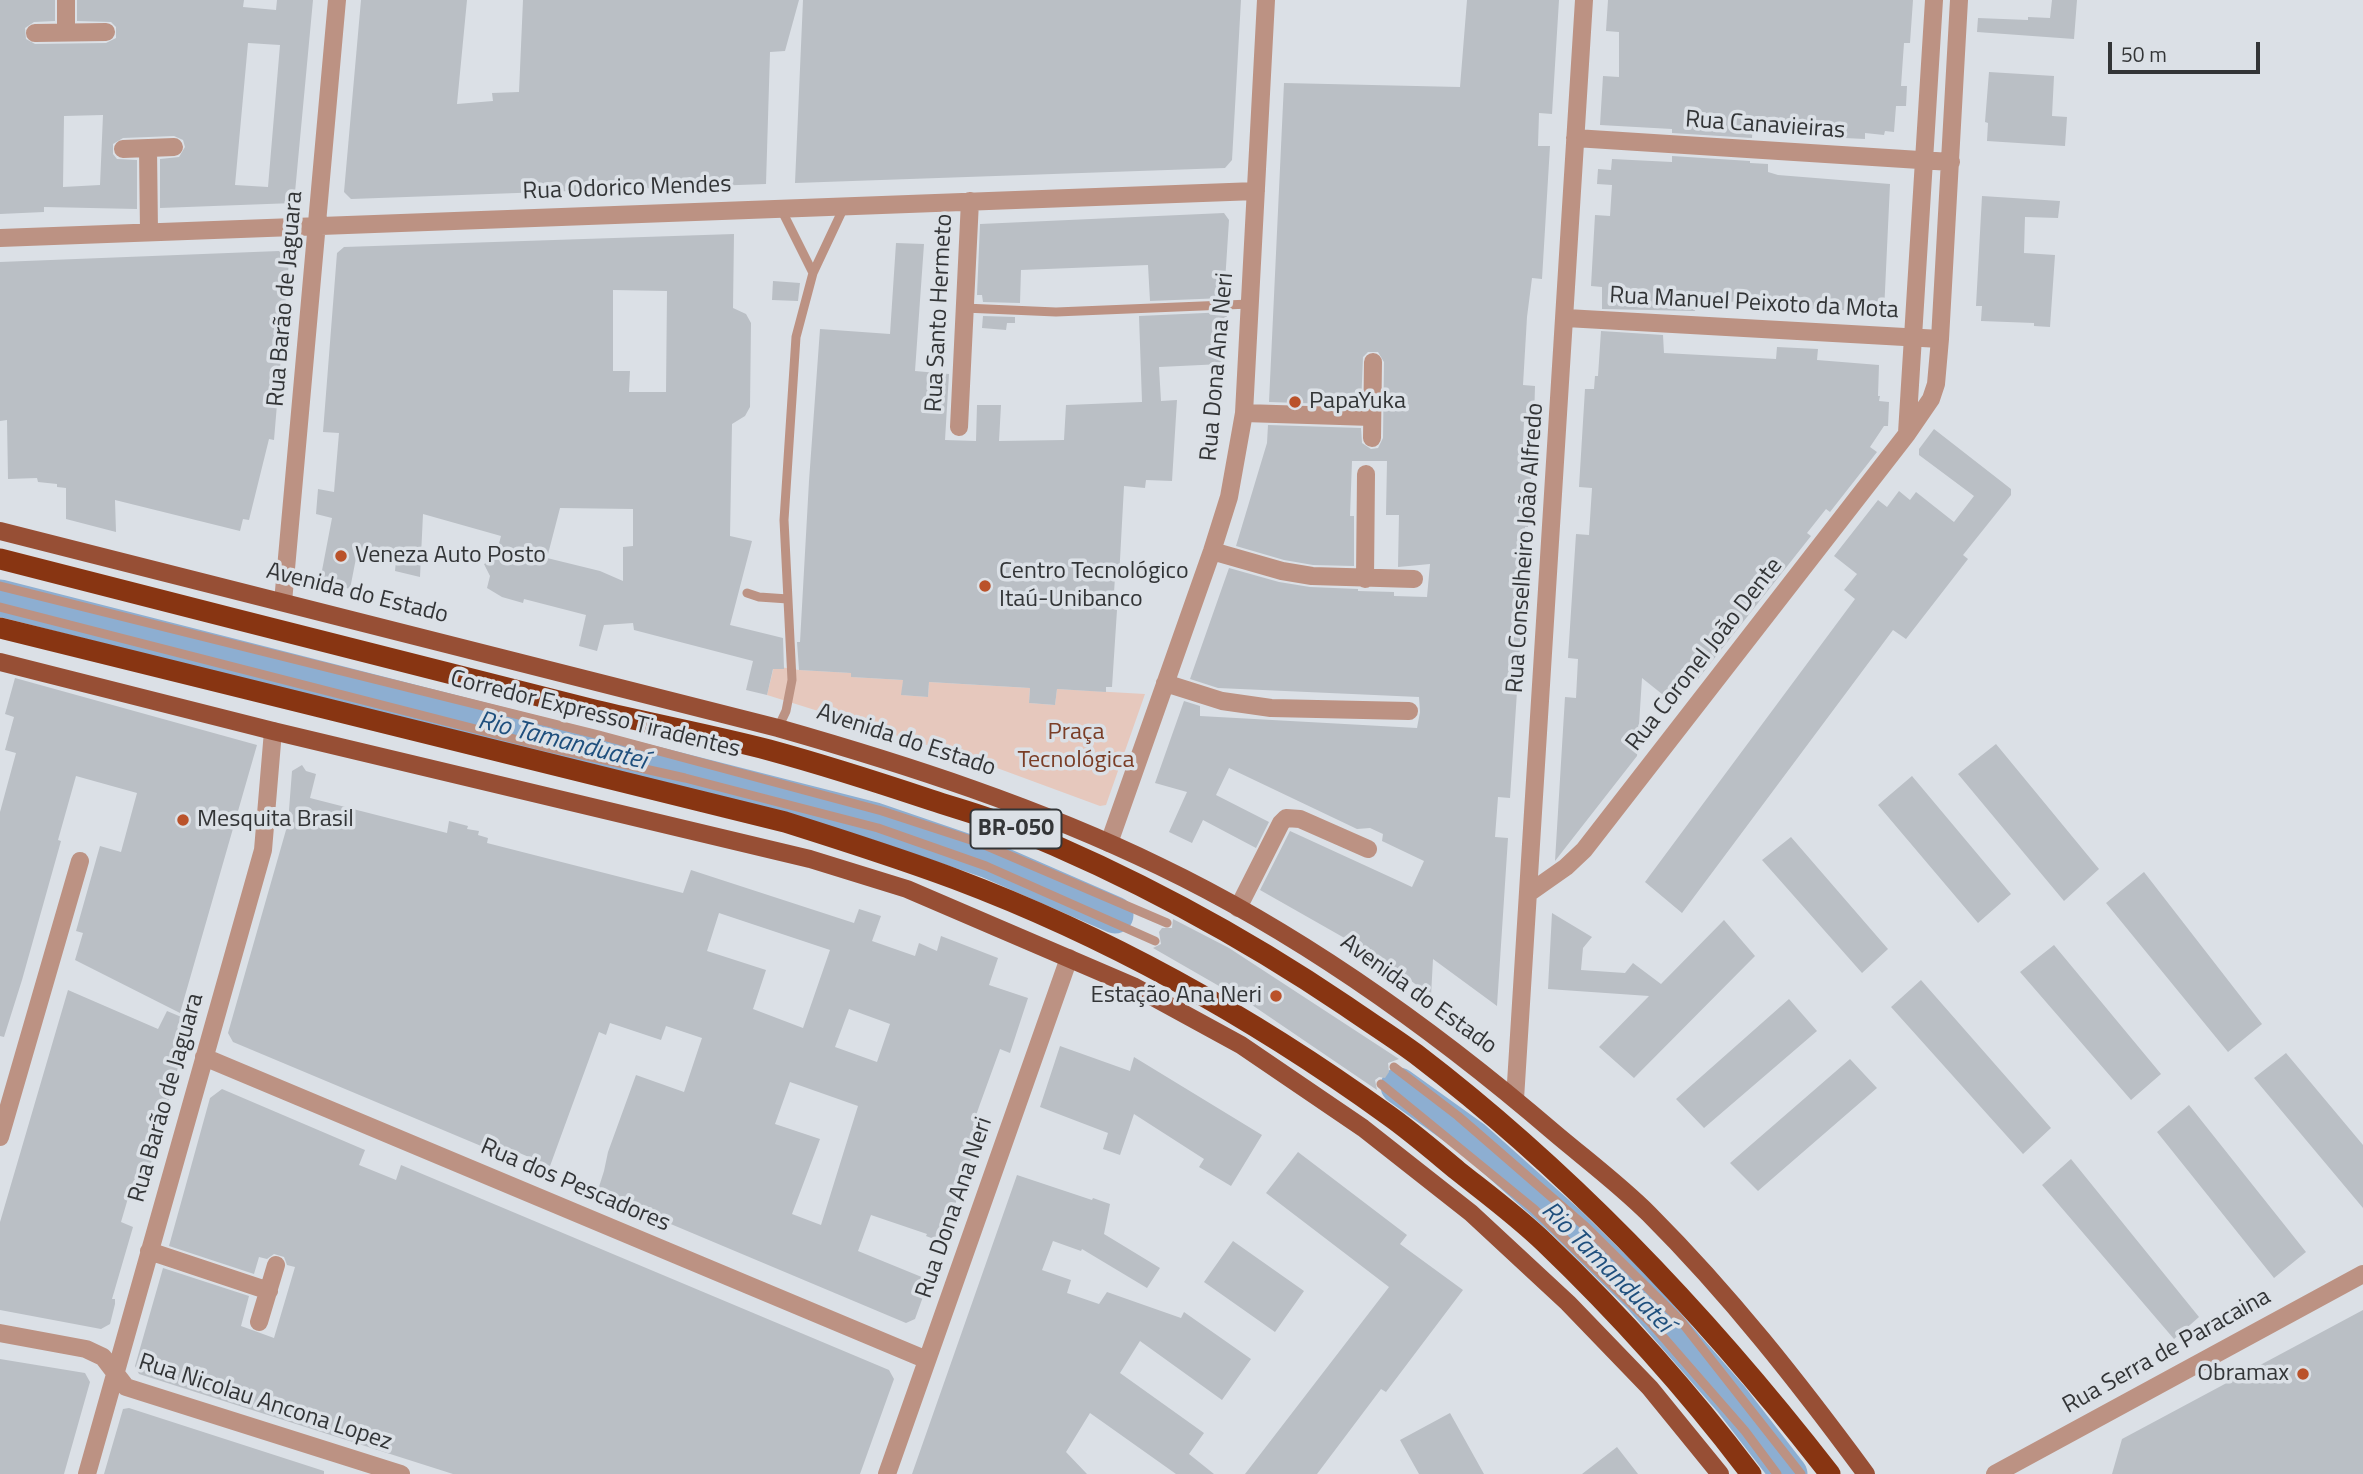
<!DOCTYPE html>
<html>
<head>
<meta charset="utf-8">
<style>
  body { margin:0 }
  #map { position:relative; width:2363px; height:1474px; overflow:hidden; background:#dbe0e6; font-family:"Titillium Web",sans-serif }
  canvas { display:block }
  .scale { position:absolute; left:2108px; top:42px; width:152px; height:32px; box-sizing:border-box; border:4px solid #333537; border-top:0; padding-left:9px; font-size:21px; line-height:24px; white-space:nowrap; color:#333537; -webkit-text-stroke:5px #dbe0e6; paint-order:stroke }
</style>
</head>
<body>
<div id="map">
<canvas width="2363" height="1474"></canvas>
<div class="scale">50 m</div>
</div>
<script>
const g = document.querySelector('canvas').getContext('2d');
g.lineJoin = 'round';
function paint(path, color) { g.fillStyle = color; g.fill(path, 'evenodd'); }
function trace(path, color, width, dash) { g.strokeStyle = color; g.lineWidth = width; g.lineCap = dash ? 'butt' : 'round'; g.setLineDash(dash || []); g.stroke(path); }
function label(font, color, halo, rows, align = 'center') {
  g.font = font + ' "Titillium Web",sans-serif'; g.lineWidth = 7; g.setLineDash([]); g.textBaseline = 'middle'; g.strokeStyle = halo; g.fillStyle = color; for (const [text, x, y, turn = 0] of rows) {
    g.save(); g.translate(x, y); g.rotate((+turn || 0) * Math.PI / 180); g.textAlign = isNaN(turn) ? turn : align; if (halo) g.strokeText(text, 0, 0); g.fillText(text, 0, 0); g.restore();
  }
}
paint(new Path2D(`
  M774,666L799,670L852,673V677L903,680L902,695L928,697L929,682L1030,688L1029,703L1055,705L1057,689L1145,694L1106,805L1100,806L978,761L767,695Z`), '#e6c8bd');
trace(new Path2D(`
  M0,598L875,821L989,860L1115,915
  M1399,1086L1473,1139L1566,1222L1641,1296L1731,1399L1789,1474`), '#8daed1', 37);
paint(new Path2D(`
  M0,0H55V21L34,22L25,28L26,39L35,44L106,43L116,38V27L111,22L77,21V0H244L243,7L276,10L277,0H313L294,203L160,208V159L179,157L185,147L183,140L174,136L123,138L113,144V154L117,159L137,160V209L44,207V212L0,214ZM248,43L280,45L268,187L235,185ZM103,115L100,185L63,187L64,116Z
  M361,0H467L457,104L493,101L492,93L519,92L523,0H799L785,51L770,52L766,184L351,199L344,192Z
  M803,0H1241L1232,160L1225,168L795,183Z
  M1467,0H1559L1552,114L1539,113L1538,146H1550L1542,279L1532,278L1527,317L1523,385L1535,386L1534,422H1524L1522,461H1532L1528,527H1525L1522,585H1524L1510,798L1498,797L1495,837L1508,838L1497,1006L1433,959L1431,996L1385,961L1260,890L1290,831L1412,887L1424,861L1382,841L1383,834L1370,828L1357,829L1229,768L1216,795L1269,822L1256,848L1203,820L1192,843L1169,832L1187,792L1155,783L1184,701L1200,706V716L1417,728L1420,712L1419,697L1218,688L1190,679L1229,568L1279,582L1310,587L1358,589V591L1394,592V596L1427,597L1430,564L1398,567L1399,515H1386L1387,461H1352L1350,516H1354V566L1313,565L1284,560L1236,546L1267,443L1268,425L1361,428L1362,443L1371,449L1378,448L1383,438L1384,362L1378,352H1368L1363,357L1361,405L1269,402L1284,83L1460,87Z
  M1608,0H1913L1910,43H1904L1901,86H1907L1906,106H1896L1894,132L1885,131L1884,135L1865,133V139L1783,135L1784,125L1753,122L1752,138L1672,133V129L1600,125L1603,76L1619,77V32L1606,31Z
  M2052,0H2077L2074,39L1977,32L1978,18L2028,20V17L2050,18Z
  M1989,72L2054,76L2052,116L2067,117L2065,146L1987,141L1988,123L1985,122Z
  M1672,156L1750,161V163L1768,164V172L1778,175L1890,184L1884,312L1775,307L1776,301L1742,299V302L1711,301V304L1696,303L1695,311L1602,309V287L1591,286L1595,215L1610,216L1612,185L1597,184L1598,169L1611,170L1612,159L1672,162Z
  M1982,196L2060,201L2058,218L2025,217L2024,253L2055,255L2050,327L2034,326V323L1981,321L1982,306H1976Z
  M1224,213L1229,220L1224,298L1150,301L1148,265L1021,270L1020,303L983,302L982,295H977L980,224Z
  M734,234L733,308L746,314L751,323L750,407L745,416L732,424L730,536L752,541L730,625L783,638L784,669H773L767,695L746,690L753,661L634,630L633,623L604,625L597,651L579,646L586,615L524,599L523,603L502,597L487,588L490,576L484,564L495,559L501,536L423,514L420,577L395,571L396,561L357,553L350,589L320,581L332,518L316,514L318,489L334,492L339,433L323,432L337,253L344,247ZM613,290L667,291L666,392H629L630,371H613ZM560,508L633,509V546L623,547V581L600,571L547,558Z
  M896,243L924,244L915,371L949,374L945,440L976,441L977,405H1001L999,441L1064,440L1066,405L1142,402L1139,316L1227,312V329H1223L1222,364L1159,367L1161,401L1177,400L1172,481L1146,480L1145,488L1124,486L1119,578L1115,577L1113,609L1117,610L1112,687H1106V692L1057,689L1055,705L1029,703L1030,688L929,682L928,697L901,695L903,680L851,677V673L799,670L797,642H800L809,481L820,329L890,334Z
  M279,251L289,261L274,440L269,439L249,520L243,519L240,531L115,500L116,532L66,519V488L57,487V484L38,482L37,478L8,479L7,420L0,421V262Z
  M773,281L800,283L798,301L772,300Z
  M983,316L1015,317V323H1007L1006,330L982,328Z
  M1601,331L1663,335L1664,353L1776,359L1777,347L1818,349L1817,360L1879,365L1878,396H1880L1879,401L1889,402L1888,426H1884L1870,447L1877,452L1830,512L1826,509L1807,533L1811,536L1698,679L1691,673L1684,686L1679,683L1667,698L1642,678L1637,756L1555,861L1565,697L1576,698L1578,659L1568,658L1576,534L1589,535L1592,488L1579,487L1585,389H1594L1595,376H1598Z
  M1934,429L2011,489V495L1963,555L1968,559L1906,639L1893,630L1682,913L1645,882L1855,599L1844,590L1857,574L1834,556L1878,500L1887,507L1899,491L1910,500L1916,492L1954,522L1974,496L1919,455V449Z
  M15,678L257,745L180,1013L75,960L83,933L76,931L100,846L121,852L137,793L76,776L58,840L61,841L22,980L4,1037L0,1036V812L16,753L5,750L14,717L5,714Z
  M1996,744L2099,869L2064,901L1958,774Z
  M302,765L306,771L316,774L310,798L447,833L449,821L468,826L467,829L479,831L478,835L488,838L487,843L683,893L691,870L854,923L859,909L881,916L872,941L915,956L919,943L937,951L941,936L998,958L989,985L1028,998L1010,1053L1000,1049L980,1104L973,1124L982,1127L942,1242L926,1236L927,1234L871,1215L858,1251L929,1280L915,1319L906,1323L597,1193L604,1171L608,1152L636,1075L684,1092L702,1038L666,1026L661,1040L610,1023L606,1035L599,1032L550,1166L496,1143L493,1151L233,1042L228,1033L288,823L292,771ZM719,913L830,950L803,1028L753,1009L766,970L707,951ZM849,1009L890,1024L877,1062L835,1047ZM790,1082L858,1106L821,1225L792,1214L820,1139L775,1124Z
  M1912,776L2011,894L1978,923L1878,805Z
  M1791,837L1888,949L1862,973L1762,860Z
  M2144,872L2262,1024L2228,1052L2106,903Z
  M1552,913L1592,937L1583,948L1581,970L1625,973L1633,963L1661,984L1724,920L1755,956L1634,1078L1599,1047L1649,996L1548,989Z
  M1173,919L1229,948L1399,1059L1388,1063L1389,1072L1385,1078L1379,1077L1375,1080L1377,1090L1252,1005L1153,948L1161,944L1159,932L1162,928H1172Z
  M2054,945L2161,1074L2131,1100L2020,972Z
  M1921,980L2051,1128L2023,1154L1891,1007Z
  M68,990L158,1029L167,1011L191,1021L143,1192L131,1187L126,1205L121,1222L133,1227L112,1299H115V1304L110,1324L101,1329L0,1310V1222Z
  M1789,999L1817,1031L1704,1128L1676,1099Z
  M1060,1046L1130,1071L1134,1057L1262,1135L1231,1186L1199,1167L1204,1159L1134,1114L1120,1155L1103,1149L1108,1133L1040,1107Z
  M2286,1053L2363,1145V1208L2254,1078Z
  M1850,1059L1877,1088L1758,1191L1730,1163Z
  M222,1089L365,1150L359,1165L396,1180L401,1165L889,1370L894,1379L860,1474H453L139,1374L135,1366L163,1268L249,1296L241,1326L274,1338L295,1267L287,1265L284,1257L274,1254L267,1259L259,1257L254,1274L169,1246L210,1098Z
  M2189,1105L2306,1252L2274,1278L2157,1132Z
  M1298,1152L1407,1235L1400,1244L1463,1290L1386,1392L1381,1389L1317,1474H1245L1389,1287L1266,1193Z
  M2071,1159L2199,1317L2174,1339L2042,1185Z
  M1017,1175L1092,1200L1093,1198L1110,1204L1104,1234L1160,1268L1147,1288L1082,1249L1081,1251L1053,1241L1042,1270L1071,1280L1067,1293L1099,1304L1107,1292L1181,1318L1184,1312L1251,1359L1222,1400L1140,1341L1120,1373L1204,1433L1189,1454L1214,1474H1176L1090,1413L1066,1452L1087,1474H912Z
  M1233,1241L1304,1291L1275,1332L1204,1282Z
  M2363,1310V1474H2112L2122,1439Z
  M0,1359L85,1373L90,1382L64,1474H0Z
  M129,1408L324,1471V1474H104L123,1409Z
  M1450,1413L1484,1474H1419L1400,1440Z
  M1617,1447L1638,1474H1582Z`), '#babfc5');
trace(new Path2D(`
  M781,209L813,273
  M964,308L1056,312L1250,304
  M0,586L599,735L882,811L980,843L1167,923
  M747,593L759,597L788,599
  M0,607L538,745L685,778L878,828L986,866L1155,941
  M778,728L786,711L792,680L784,520L796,337L813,273L844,207
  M1394,1067L1458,1116L1586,1227L1680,1320L1801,1474
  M1381,1084L1534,1209L1650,1322L1745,1431L1777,1474`), '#bc9283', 9);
trace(new Path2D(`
  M66,0V32
  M35,33L106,32
  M1575,138L1951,162
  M148,148L149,232
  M123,149L174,147
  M0,238L1256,191
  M1566,318L1940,339
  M1244,413L1372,417
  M959,427L970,201
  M1907,433L1934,0
  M1372,438L1373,362
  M1212,551L1282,571L1312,576L1414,579
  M1365,579L1366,474
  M283,602L337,0
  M1165,683L1222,701L1271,708L1409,711
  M1109,843L1212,551L1229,497L1244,413L1266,0
  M1529,893L1566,867L1584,850L1907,434L1931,399L1936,384L1940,339L1959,0
  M1238,908L1281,823L1286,818L1300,819L1368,849
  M204,1057L927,1360
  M1515,1099L1584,0
  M0,1137L80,861
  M149,1251L269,1291
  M259,1322L276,1265
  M0,1333L86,1349L103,1357L126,1387L401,1474
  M87,1474L263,850L273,731
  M887,1474L1069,958
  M1995,1474L2363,1274`), '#bc9283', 18);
trace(new Path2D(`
  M0,531L778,728C908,765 1037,807 1159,866C1303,935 1436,1031 1557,1135C1588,1161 1621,1186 1649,1214C1730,1295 1799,1383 1866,1474
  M0,662L273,731L810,859L907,889L1133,986L1241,1045L1363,1128L1471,1213L1568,1303L1650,1388L1720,1474`), '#974f35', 18);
trace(new Path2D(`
  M0,559C198,609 396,661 594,710C652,724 711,735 769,750C824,765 877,782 931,800C958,809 985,816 1011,827C1129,875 1241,935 1346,1006C1369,1022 1393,1037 1416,1054C1573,1174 1709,1318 1830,1474
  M0,628L785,822C842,840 899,858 955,879C1109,937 1255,1019 1388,1115C1412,1132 1435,1152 1458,1171C1487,1194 1518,1217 1545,1243C1619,1314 1689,1392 1751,1474`), '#883512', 21);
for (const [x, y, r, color] of [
  [1295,402,7,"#ba522a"],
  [341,556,7,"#ba522a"],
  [985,586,7,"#ba522a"],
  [183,820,7,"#ba522a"],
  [1276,996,7,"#ba522a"],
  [2303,1374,7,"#ba522a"]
]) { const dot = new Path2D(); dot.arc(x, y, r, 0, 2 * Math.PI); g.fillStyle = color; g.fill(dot); trace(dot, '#dbe0e6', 2.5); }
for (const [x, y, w] of [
  [1016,829,91]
]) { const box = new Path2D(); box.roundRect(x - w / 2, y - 19.5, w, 39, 5); g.fillStyle = '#dbe0e6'; g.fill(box); trace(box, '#333537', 2); }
label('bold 23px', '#333537', null, [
  ["BR-050",1016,829]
]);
label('24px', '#333537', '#dbe0e6', [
  ["Rua Canavieiras",1765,126,4],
  ["Rua Odorico Mendes",627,189,-2],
  ["Rua Barão de Jaguara",286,299,-85],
  ["Rua Manuel Peixoto da Mota",1754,304,3],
  ["Rua Santo Hermeto",940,313,-87],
  ["Rua Dona Ana Neri",1218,367,-85],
  ["Rua Conselheiro João Alfredo",1526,548,-86],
  ["Avenida do Estado",357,594,14],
  ["Rua Coronel João Dente",1705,655,-52],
  ["Corredor Expresso Tiradentes",595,715,14],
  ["Avenida do Estado",906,741,18],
  ["Avenida do Estado",1418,995,36],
  ["Rua Barão de Jaguara",167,1098,-74],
  ["Rua dos Pescadores",575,1186,23],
  ["Rua Dona Ana Neri",955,1208,-71],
  ["Rua Serra de Paracaina",2167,1352,-29],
  ["Rua Nicolau Ancona Lopez",265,1403,18]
]);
label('24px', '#333537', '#dbe0e6', [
  ["PapaYuka",1309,402],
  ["Veneza Auto Posto",355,556],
  ["Centro Tecnológico",999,572],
  ["Itaú-Unibanco",999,600],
  ["Mesquita Brasil",197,820],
  ["Estação Ana Neri",1262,996,"right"],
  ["Obramax",2289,1374,"right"]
], 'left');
label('24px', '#7a3d26', '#dbe0e6', [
  ["Praça",1076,733],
  ["Tecnológica",1076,761]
]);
label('italic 26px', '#1f4f7d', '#dbe0e6', [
  ["Rio Tamanduateí",562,742,14],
  ["Rio Tamanduateí",1606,1268,45]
]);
</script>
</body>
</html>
